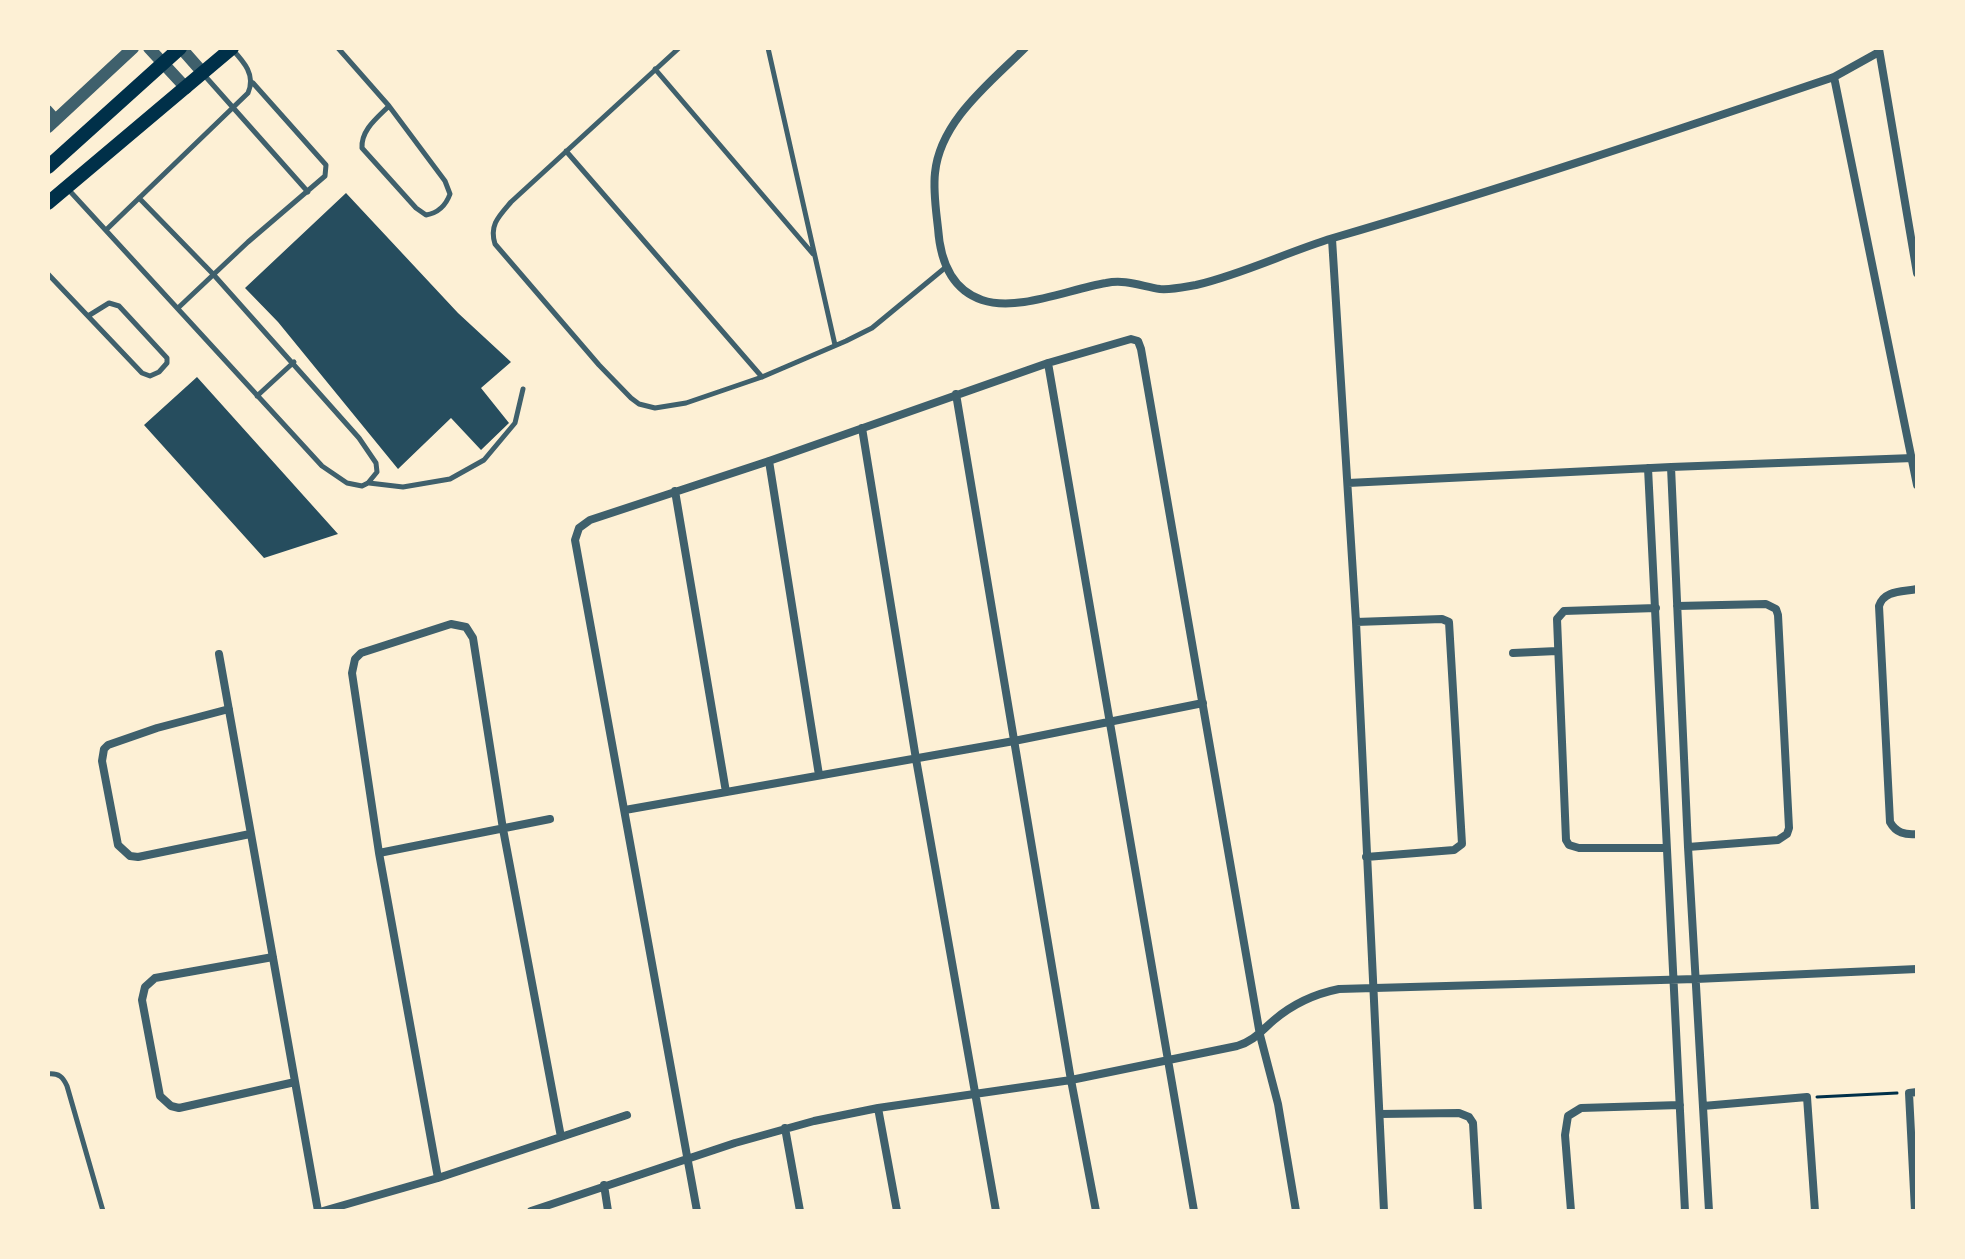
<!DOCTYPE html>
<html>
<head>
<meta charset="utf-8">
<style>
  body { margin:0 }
  #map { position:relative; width:1965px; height:1259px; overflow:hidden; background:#fdf0d5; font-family:"Public Sans",sans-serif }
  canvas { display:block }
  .frame { position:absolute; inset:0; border:50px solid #fdf0d5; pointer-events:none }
</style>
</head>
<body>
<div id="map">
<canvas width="1965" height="1259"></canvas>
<div class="frame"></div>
</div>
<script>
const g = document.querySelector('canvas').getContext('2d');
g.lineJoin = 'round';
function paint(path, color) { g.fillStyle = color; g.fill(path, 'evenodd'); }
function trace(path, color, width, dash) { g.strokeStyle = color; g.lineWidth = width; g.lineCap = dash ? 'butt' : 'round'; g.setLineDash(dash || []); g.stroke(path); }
paint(new Path2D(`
  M346,193L458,313L511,362L481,388L509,423L481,450L451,418L398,469L278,322L245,288Z
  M197,377L338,534L264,558L144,425Z`), '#264d5e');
trace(new Path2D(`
  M1817,1097L1897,1093`), '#003049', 3);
trace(new Path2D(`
  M338,48L389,106L445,181L450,194C446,205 438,213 426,215L416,208L362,148C361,130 377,118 389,106
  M679,48L511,202C499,216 489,225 495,244L599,365L631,398L639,404L655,408L686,403L762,377L846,341L872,328L946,267
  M768,48L835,345
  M655,69L813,254
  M205,76L308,192
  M566,151L762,377
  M67,188L322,466L347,483L362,486L368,483L377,472L376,463L359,438L213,274L139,198
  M106,230L248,93C256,75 244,62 232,49
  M48,274L142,373L150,376L159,372L167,363V358L119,306L109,303L88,316
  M178,308L248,242L325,176L326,165L253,83
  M257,396L294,362
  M369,483L403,487L450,479L484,460L515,423L523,389
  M48,1074C59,1073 63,1077 67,1086L103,1211`), '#3f606c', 5);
trace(new Path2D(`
  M1025,48C990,83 940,121 935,173C933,191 936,210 938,228C940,258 950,289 982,300C1018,312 1069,289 1106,283C1125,279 1141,286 1160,289C1172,290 1184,287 1196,285C1243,274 1287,252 1333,238C1502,189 1668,133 1834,77L1879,52
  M1879,49L1917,273
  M1834,77L1917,485
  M48,109L57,119
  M1332,239L1356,622L1384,1211
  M1048,363L1194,1211
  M956,394L1071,1080L1096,1211
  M862,428L916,759L996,1211
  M769,461L819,775
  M1671,467L1688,847L1709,1211
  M1648,468L1685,1211
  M1348,483L1671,467L1913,458
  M675,491L726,792
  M1917,589C1902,592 1884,590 1879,606L1890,822C1896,833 1905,835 1917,834
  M1677,606L1766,604L1776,609L1778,615L1789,828L1787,834L1778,840L1688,847
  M1656,608L1564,611L1557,619L1566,840L1569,845L1579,848H1665
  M1356,622L1442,619L1449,622L1462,844L1454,850L1366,857
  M1513,653L1557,651
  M219,654L318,1211
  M229,709L157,728L108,745L104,749L102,761L118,845L130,856L138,857L250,834
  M625,810L1014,741L1203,703
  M379,853L550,819
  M273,957L155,978L145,987L142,1000L160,1096L171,1106L179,1108L295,1082
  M1703,1106L1807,1097L1815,1211
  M878,1108L897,1211
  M1380,1114L1459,1113L1469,1117L1473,1123L1478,1211
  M785,1128L800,1211
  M438,1178L379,853L352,673L355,659L361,653L451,624L466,627L473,638L503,829L561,1137
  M604,1185L608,1211
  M323,1211L438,1178L627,1115
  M531,1211L735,1143L814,1121L878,1108L1071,1080L1237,1046C1254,1041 1261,1031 1274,1020C1294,1003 1314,994 1339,989L1696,979L1917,969
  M697,1211L575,540L579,528L590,520L769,461L1048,363L1131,339L1138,341L1141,349L1260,1035L1278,1104L1296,1211
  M1571,1211L1565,1135L1568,1116L1581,1108L1680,1105
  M1915,1211L1909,1093L1917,1092`), '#3f606c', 8);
trace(new Path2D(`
  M149,48L186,88
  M181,48L203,73
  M48,127L133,48`), '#3f606c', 12);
trace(new Path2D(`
  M48,167L180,48
  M48,203L232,48`), '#003049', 14);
</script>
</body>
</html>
